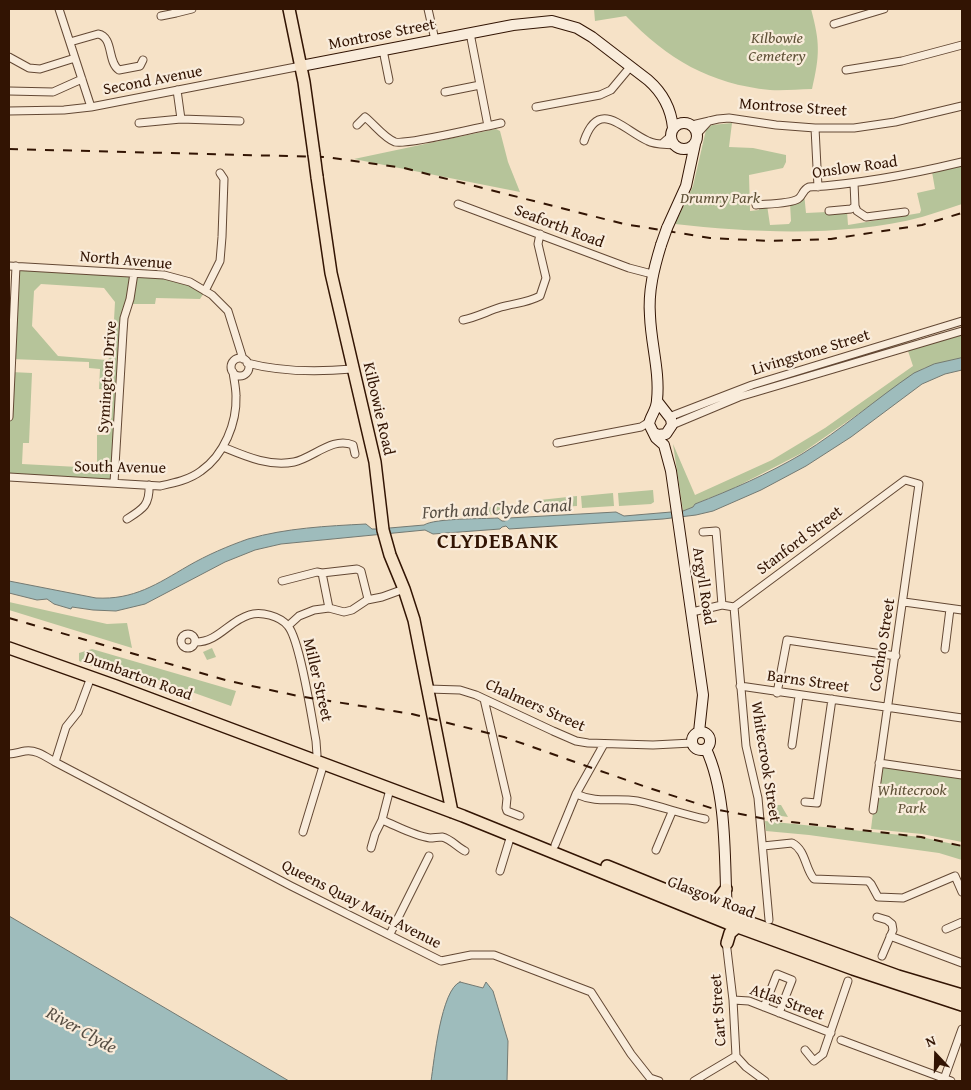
<!DOCTYPE html>
<html>
<head>
<meta charset="utf-8">
<style>
  body { margin:0 }
  #map { position:relative; width:971px; height:1090px; overflow:hidden; background:#f6e2c7; font-family:"Gentium Book Plus",serif }
  canvas { display:block }
  .frame { position:absolute; inset:0; border:10px solid #321403; pointer-events:none }
  .north { position:absolute; left:911px; top:1030px; width:50px; height:50px; -webkit-text-stroke:4px #f9ecdb; paint-order:stroke; rotate:339deg; font-size:14px; font-weight:700; line-height:20px; text-align:center; color:#321403 }
  .north::after { content:''; display:block; margin:auto; width:18px; height:22px; background:#321403; clip-path:polygon(50% 0,100% 100%,50% 72%,0 100%) }
</style>
</head>
<body>
<div id="map">
<canvas width="971" height="1090"></canvas>
<div class="frame"></div>
<div class="north">N</div>
</div>
<script>
const g = document.querySelector('canvas').getContext('2d');
g.lineJoin = 'round';
function paint(path, color) { g.fillStyle = color; g.fill(path, 'evenodd'); }
function trace(path, color, width, dash) { g.strokeStyle = color; g.lineWidth = width; g.lineCap = dash ? 'butt' : 'round'; g.setLineDash(dash || []); g.stroke(path); }
function label(font, color, halo, rows, align = 'center') {
  g.font = font + ' "Gentium Book Plus",serif'; g.lineWidth = 4.5; g.setLineDash([]); g.textBaseline = 'middle'; g.strokeStyle = halo; g.fillStyle = color; for (const [text, x, y, turn = 0] of rows) {
    g.save(); g.translate(x, y); g.rotate((+turn || 0) * Math.PI / 180); g.textAlign = isNaN(turn) ? turn : align; if (halo) g.strokeText(text, 0, 0); g.fillText(text, 0, 0); g.restore();
  }
}
paint(new Path2D(`
  M594,9H811C820,42 820,55 812,89C798,89 784,91 770,90C710,84 667,59 626,16L595,21Z
  M732,123L729,147L753,148L786,155V162L783,168L749,175L750,211L759,210V206L767,205L770,225L789,224L791,221L790,203L804,193L806,213L847,211L848,225L920,213L921,210L917,193L935,189L932,172L962,164V204C949,208 936,213 922,217C845,237 754,233 675,224L693,186L706,130L712,125Z
  M496,129L500,131L508,162L520,192L354,159Z
  M16,266L164,275L205,291L200,299L156,298L155,304H129L114,483L9,477L11,372L32,373L29,443H23L22,464L97,468V435H107L109,390L99,389L100,369L89,368V362L11,359ZM41,284L104,288L115,302L112,356L107,360L58,356L32,326L34,291Z
  M962,334V358L924,368L802,453L734,488L695,504L693,507L683,511L673,444L695,495L772,460L825,428L913,366L908,351Z
  M653,490L654,502L651,504L619,506L618,493Z
  M613,493L614,506L582,508L581,496Z
  M577,496V506L542,508L540,500Z
  M501,505L502,514L493,515L472,511Z
  M9,602L107,624L127,623L132,648L9,610Z
  M212,648L216,657L207,660L203,652Z
  M92,649L236,691L231,706L144,675L138,683L79,661V653Z
  M879,763L962,775V842L922,834L871,829Z
  M767,805H781L788,817L769,814Z
  M765,821L921,837L962,846V860L939,853L809,835L766,831Z`), '#b6c49a');
const water = new Path2D(`
  M962,358V370L945,374L922,384L851,437L806,466L761,490L713,511L696,515L663,519L509,529L506,526L502,527L500,529L433,534L425,530L281,544L255,550L225,562L145,604L116,611L93,610L72,607L71,609L54,604L47,599L37,600L9,593V581L96,598C134,600 157,584 188,566C207,555 228,546 248,539C286,528 327,526 366,524L372,529H378L424,525C435,518 483,519 498,518L502,521H505L509,518L616,512L624,516L683,511L693,507L695,504C731,490 768,474 802,454C841,430 876,399 914,373L934,364Z
  M9,916L289,1081H9Z
  M460,982L483,988L486,982L493,991L508,1041L507,1081H431C434,1062 441,989 460,982Z`);
paint(water, '#9ebcbc');
trace(water, '#737972', 1);
const street = new Path2D(`
  M59,9L91,107
  M175,9L176,13L192,9
  M428,9L435,40
  M161,16L176,13
  M834,24L884,9
  M70,42L98,34C114,37 107,62 119,70L140,66L143,60
  M383,50L389,80
  M9,57L29,68L40,69L75,58
  M846,70L902,61L962,45
  M177,90L181,119L240,121
  M9,91L53,92L82,79
  M445,92L480,85
  M536,107L600,95L611,90L631,66
  M9,111L64,110L91,107L301,66
  M139,123L181,119
  M357,125L365,117C374,124 384,138 395,142C407,145 471,129 488,126L470,33
  M692,125L718,119L729,118L776,125L815,128H854L895,122L962,106
  M488,126L501,123
  M815,128L818,187
  M698,133L709,121
  M584,141C599,97 623,130 648,141C655,145 666,144 675,145
  M663,143L671,136
  M458,204L629,268L652,274
  M756,205C765,204 790,204 798,199C803,196 802,190 809,187C861,184 912,174 962,162
  M855,206L857,211L866,217L905,212
  M829,211L851,209L855,206L854,183
  M9,266L164,275L190,282L212,295L228,311L243,359
  M205,291L220,261L222,237L224,179L220,173
  M463,320C477,317 488,311 501,307C515,303 527,303 540,296L546,278L538,244L540,234
  M231 367a9 9 0 1 1 18 0a9 9 0 1 1-18 0Z
  M247,363C281,372 318,372 352,369
  M9,417L16,266
  M669,417L752,385L962,321
  M672,425L739,397L962,331
  M557,443L641,427L649,422
  M223,447C245,456 269,467 294,462C313,458 333,436 353,445L355,454
  M9,477L160,486C174,483 189,480 201,471C224,455 237,423 236,396C236,388 234,380 233,372
  M114,483L123,332L124,318L130,299L134,273
  M127,519C143,509 150,505 149,485
  M703,532L716,531L722,605
  M322,573L357,569L361,571L368,599
  M282,581L317,572L322,573L329,608
  M904,602L962,610
  M734,607L746,746L758,798L769,920
  M692,612L722,605L734,607L905,480L919,484L873,810
  M288,626L299,616L314,610L329,608L344,612L352,610L367,600L382,597L404,589
  M181 641a7 7 0 1 1 14 0a7 7 0 1 1-14 0Z
  M196,642C218,642 229,621 249,615C261,611 280,616 288,626C300,640 312,719 316,741L317,755L315,761
  M945,649L950,609
  M740,686L962,718
  M428,689L460,690L476,695L553,731L576,741L588,743L653,745L692,743
  M777,693L787,640L896,656
  M484,699L507,798L506,808L507,811L520,816
  M792,745L799,696
  M9,754C15,754 19,752 25,751C36,749 46,757 55,762L66,727L78,712L91,677
  M55,762L291,886L441,961L471,955H494L591,992L631,1054L650,1078L659,1081
  M879,763L962,775
  M576,794C598,804 615,797 637,801C660,806 682,814 705,819
  M805,802L817,803L832,699
  M382,820C397,826 414,836 430,838C434,838 438,837 442,837C451,839 457,847 465,851
  M303,832L324,763
  M555,845L576,794L604,744
  M763,846L792,843C806,850 805,869 814,879L868,881L871,884L878,897L903,898L955,876L962,892
  M371,848L375,834L382,820L390,789
  M656,850L672,812
  M500,871L511,835
  M877,917L887,920L892,924L893,930L882,956
  M946,929L962,922
  M390,934L429,856
  M890,936L962,963
  M726,941L733,1000L736,1056L746,1067L765,1081
  M733,1000L749,1001L831,1033
  M764,1007L777,974L792,980L779,1013
  M841,1040L951,1081
  M805,1050L814,1061L823,1054L848,981
  M944,1079L962,1029
  M694,1081L736,1056`);
const secondary = new Path2D(`
  M301,66L513,25L552,21L577,28L592,37L648,80C663,93 671,108 673,128
  M671 136a13 13 0 1 1 26 0a13 13 0 1 1-26 0Z
  M667,228L686,186L695,144
  M661,245C654,268 648,291 650,316C651,344 660,372 657,400C657,410 650,416 649,424L656,438L664,445L671,471L703,695L699,732
  M654,433L658,435L666,434L672,425L671,419L657,401
  M692 741a9 9 0 1 1 18 0a9 9 0 1 1-18 0Z
  M706,749C728,796 724,862 727,913`);
const primary = new Path2D(`
  M289,9L304,82L314,154
  M317,177L331,273L375,462L383,530L390,555L404,589L414,620L452,812
  M9,648L116,686L463,816L727,923L853,969L962,1005
  M607,866L718,911L898,976L962,995
  M707,906L717,901L726,889
  M727,943L730,933L738,926`);
trace(street, '#634834', 9);
trace(secondary, '#321403', 12);
trace(primary, '#321403', 14);
trace(street, '#f9ecdb', 7);
trace(secondary, '#f9ecdb', 10);
trace(primary, '#f6e2c7', 11);
trace(new Path2D(`
  M9,149L325,157L404,168L624,224L710,238L770,241L831,239L922,225L962,213
  M9,618L229,681L298,696L412,714L504,737L649,788L714,809L766,819L921,837L962,846`), '#321403', 2, [9, 9]);
const secondaryBridge = new Path2D(`
  M661,245L667,228`);
const primaryBridge = new Path2D(`
  M314,154L317,177`);
trace(secondaryBridge, '#321403', 12, []);
trace(primaryBridge, '#321403', 14, []);
trace(secondaryBridge, '#f9ecdb', 10);
trace(primaryBridge, '#f6e2c7', 11);
label('16px', '#321403', '#f9ecdb', [
  ["Montrose Street",382,35,-11],
  ["Second Avenue",153,81,-11],
  ["Montrose Street",793,108,4],
  ["Onslow Road",855,168,-8],
  ["Seaforth Road",559,227,21],
  ["North Avenue",126,261,5],
  ["Livingstone Street",811,353,-17],
  ["Symington Drive",108,377,-86],
  ["Kilbowie Road",378,409,77],
  ["South Avenue",120,468,1],
  ["Stanford Street",800,541,-37],
  ["Argyll Road",703,586,81],
  ["Cochno Street",883,645,-81],
  ["Dumbarton Road",138,677,20],
  ["Miller Street",317,680,77],
  ["Barns Street",808,682,8],
  ["Chalmers Street",535,706,24],
  ["Whitecrook Street",765,762,81],
  ["Glasgow Road",711,898,21],
  ["Queens Quay Main Avenue",361,905,27],
  ["Atlas Street",787,1003,20],
  ["Cart Street",719,1010,-94]
]);
label('italic 16px', '#605238', '#f9ecdb', [
  ["Kilbowie",777,39],
  ["Cemetery",777,57],
  ["Drumry Park",720,199],
  ["Whitecrook",912,791],
  ["Park",912,809]
]);
label('italic 18px', '#584f44', '#f9ecdb', [
  ["Forth and Clyde Canal",497,510,-3],
  ["River Clyde",81,1031,29]
]);
g.letterSpacing = '1px';
label('bold 21px', '#321403', '#f9ecdb', [
  ["CLYDEBANK",498,543]
]);
g.letterSpacing = '0px';
</script>
</body>
</html>
